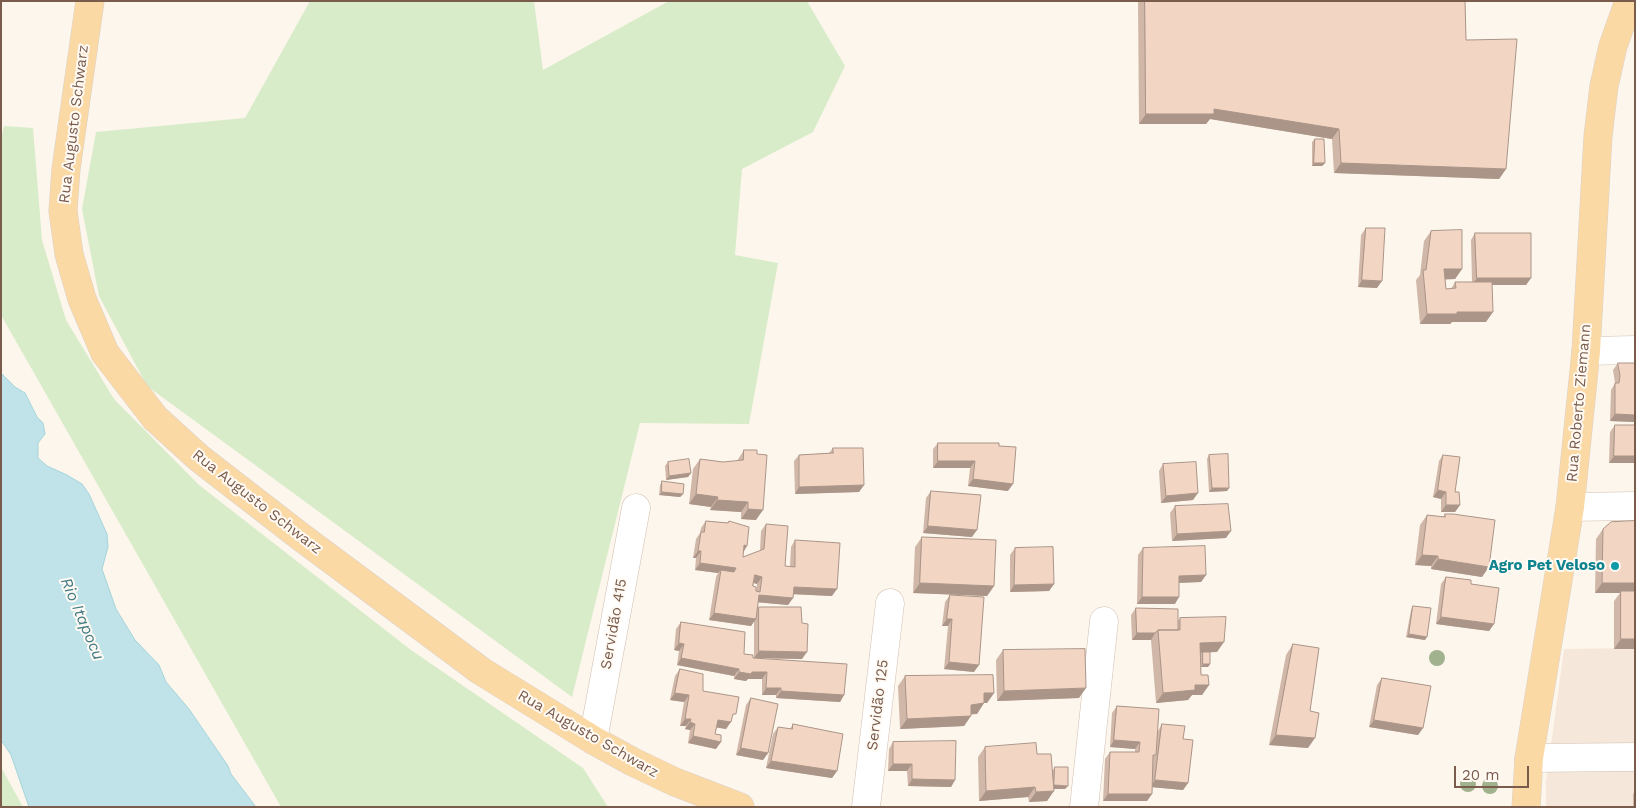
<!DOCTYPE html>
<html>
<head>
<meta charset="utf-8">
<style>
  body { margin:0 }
  #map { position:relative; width:1636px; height:808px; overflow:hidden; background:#fdf6ec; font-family:"Work Sans",sans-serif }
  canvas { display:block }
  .frame { position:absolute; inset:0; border:2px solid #7a5c4d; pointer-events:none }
  .scale { position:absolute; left:1454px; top:766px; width:75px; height:22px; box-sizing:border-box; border:2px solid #7a5c4d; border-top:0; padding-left:6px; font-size:15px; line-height:18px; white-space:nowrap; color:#7a5c4d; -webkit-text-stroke:4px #fffaf3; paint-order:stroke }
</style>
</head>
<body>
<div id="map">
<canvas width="1636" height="808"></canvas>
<div class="frame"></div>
<div class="scale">20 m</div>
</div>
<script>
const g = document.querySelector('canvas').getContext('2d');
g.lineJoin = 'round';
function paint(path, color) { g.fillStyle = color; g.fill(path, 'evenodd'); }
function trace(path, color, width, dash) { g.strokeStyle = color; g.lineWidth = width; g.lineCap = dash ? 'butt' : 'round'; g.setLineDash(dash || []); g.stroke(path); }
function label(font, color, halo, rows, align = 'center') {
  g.font = font + ' "Work Sans",sans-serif'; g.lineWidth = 4; g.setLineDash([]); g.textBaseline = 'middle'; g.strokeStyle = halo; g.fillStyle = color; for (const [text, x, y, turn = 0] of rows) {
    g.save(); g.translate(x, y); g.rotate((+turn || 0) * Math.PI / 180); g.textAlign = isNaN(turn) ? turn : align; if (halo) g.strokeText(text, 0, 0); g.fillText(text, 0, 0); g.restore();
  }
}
paint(new Path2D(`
  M1635,648V807H1546V782L1564,649Z`), '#f5e8da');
paint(new Path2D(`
  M310,1H534L543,70L669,1H807L845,66L813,132L742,169L735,255L778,263L749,424L640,423L572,697L147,386L99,296L82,209L96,132L245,118Z
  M4,126L33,128L42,240L66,320L114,399L199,485L411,650L583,768L608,807H281L1,315V138Z
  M1,767L23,807H1Z`), '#d8ecc9');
const water = new Path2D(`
  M1,373L15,387L25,393L37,417L43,423L45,434L38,443V458L47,466L67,475L82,484L89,494L107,534L108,547L102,569L116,609L135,640L159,665L166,682L189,709L228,766L231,774L256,807H29L11,755L1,740Z`);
paint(water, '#bfe3e8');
trace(water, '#a5d3da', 1);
const minor = new Path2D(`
  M1586,351L1635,350
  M1570,507L1635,506
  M593,740L636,508
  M1529,758L1635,757
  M866,807L890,603
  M1084,807L1104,621`);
const major = new Path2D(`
  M90,1L66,169L63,211L69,254L82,299L105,353L155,418L199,458L301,537L481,671L593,740L633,762L675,782L740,807
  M1526,807L1529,758L1570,507L1586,351L1598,136L1604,86L1613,46L1629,1`);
trace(minor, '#d1beb0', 29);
trace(major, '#dad1cd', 29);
trace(minor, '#fff', 28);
trace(major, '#fbd9a5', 28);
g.fillStyle = '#a0b28e';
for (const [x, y] of [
  [1437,658],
  [1468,784],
  [1490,786]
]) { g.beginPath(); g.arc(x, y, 8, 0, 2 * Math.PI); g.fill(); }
paint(new Path2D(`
  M1138,1H1465L1466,40L1506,169L1499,179L1334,173L1332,139L1210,119L1206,124H1139Z
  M1315,139L1325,163L1322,166H1312V142Z
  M1366,228L1377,288L1358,287L1361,235Z
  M1431,231L1462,269L1455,279H1445L1446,289H1451L1455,282H1472L1471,240L1475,233L1531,278L1526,285H1492L1486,322H1452L1450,324H1420L1416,280L1420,275L1424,241Z
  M1618,363L1635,422L1610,421L1611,390L1615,383L1613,370Z
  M1615,425L1635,463H1609L1610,432Z
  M938,443L999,446L1008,491L968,486L970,468H933V449Z
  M833,448L864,485L859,492L795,494L794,461L799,455L829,453Z
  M744,450L756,520L741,519V512L710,510L711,507L689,504L693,469L700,459L723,462L737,461Z
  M1209,455L1229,488L1227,491L1209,492L1207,459Z
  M1443,455L1455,492L1460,505L1455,512H1441V499L1433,497L1439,461Z
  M668,462L691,473L688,477L666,480L665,466Z
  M1163,464L1193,500L1161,503L1159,471Z
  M662,481L683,494L680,497L659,495L660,485Z
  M931,491L972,537L923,533L926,498Z
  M1175,506L1226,538L1172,541L1170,513Z
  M1445,514L1482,577L1431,569V566L1415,565L1420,525L1427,515L1443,517Z
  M706,521L727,523L729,521L743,552V557L760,551L761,531L766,524L785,566H790L791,547L795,540L832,596L793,594V598L788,605L758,602L757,610L759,607L802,659L754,658V620L751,626L709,620L716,577L718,573L695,570L696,558H693L696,539L700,533L701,528ZM754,583L757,584L756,591L753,586Z
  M1635,521V649H1614V601L1620,593H1595L1596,539L1603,529Z
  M922,537L994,586L987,596L913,593L915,547Z
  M1015,548L1054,584L1049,591L1010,592V555Z
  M1143,548L1206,575L1201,582L1179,583L1175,604H1137L1138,555Z
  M1446,577L1471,584L1494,624L1489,631L1436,624L1441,584Z
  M950,595L974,672L944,669L948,626H942L945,602Z
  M1413,606L1425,640L1406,637L1411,610Z
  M1136,608L1178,621L1180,618L1217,652H1210V664L1208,667H1201V675L1209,685L1202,695H1192L1188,700L1156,703L1151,640H1132L1131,615Z
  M681,622L753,658L844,695L840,702L776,698V695H762V679H748L746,681L734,679V676L677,665L679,651L674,650L676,629Z
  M1293,644L1310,711L1308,748L1269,745L1286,655Z
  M1003,650L1079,698L997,701L996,660Z
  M680,669L703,691L731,721L726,729L717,727L715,734L716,749L688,743L690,730L685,729L686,726H680L684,702L670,700L675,676Z
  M905,676L994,693L987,703H984L977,714H971L964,726L900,729L898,686Z
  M1382,678L1423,728L1418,735L1369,727L1377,685Z
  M751,698L768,753L763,760L736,755L746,705Z
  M1117,706L1158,731L1162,724L1183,739L1188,783L1183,790L1152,787V794L1147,801H1103L1105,759L1110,752H1135V749L1110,747L1112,713Z
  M793,724L837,771L832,778L766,768L773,734L778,727L790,729Z
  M893,742L955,780L951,787L908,786L907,771H888L889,749Z
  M985,747L1037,754L1053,770L1055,767L1065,789H1054L1047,801L1029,802L1028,797L979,801L978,757Z
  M1635,791V807H1633V794Z`), '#d1b7a8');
paint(new Path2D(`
  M1214,109L1339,129L1332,139L1210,119L1206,124H1139L1146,114Z
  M1314,163H1325L1322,166H1312Z
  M1341,163L1506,169L1499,179L1334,173Z
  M1444,269H1462L1455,279L1437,280Z
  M1477,278H1531L1526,285H1472Z
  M1362,280L1382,281L1377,288L1358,287Z
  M1457,312H1493L1486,322H1452L1450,324H1420L1427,314Z
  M1615,414L1635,415V422L1610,421Z
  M1614,456H1635V463H1609Z
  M938,461H975L970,468H933Z
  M691,473L688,477L666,480L669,476Z
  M973,479L1013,484L1008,491L968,486Z
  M864,485L859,492L795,494L799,487Z
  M1212,488H1229L1227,491L1209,492Z
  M1438,490L1446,492L1441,499L1433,497Z
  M662,492L683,494L680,497L659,495Z
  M1198,493L1193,500L1161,503L1166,496Z
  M696,494L718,497L711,507L689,504Z
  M717,500L748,502L741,512L710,510Z
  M1446,505H1460L1455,512H1441Z
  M748,509L763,510L756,520L741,519Z
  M928,526L977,530L972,537L923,533Z
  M1231,531L1226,538L1172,541L1177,534Z
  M744,545L747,546L743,553Z
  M698,551H701L696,558H693Z
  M1422,555L1438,556L1431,566L1415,565Z
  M1438,559L1489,567L1482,577L1431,569Z
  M700,563L736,568L731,575L721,570L718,573L695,570Z
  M755,575L762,577L757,584L750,582Z
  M1206,575L1201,582L1174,583L1179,576Z
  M920,583L994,586L987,596L913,593Z
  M1602,583H1635V593L1621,591L1620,593H1595Z
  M1054,584L1049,591L1010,592L1014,585Z
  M794,587L837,589L832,596L789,594Z
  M759,595L793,598L788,605L754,602Z
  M1142,597H1179L1175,604H1137Z
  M714,613L756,619L751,626L709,620Z
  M1441,617L1494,624L1489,631L1436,624Z
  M947,619H952L948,626H942Z
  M1137,633H1155L1151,640H1132Z
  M1409,634L1427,637L1425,640L1406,637Z
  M1621,639H1635V649H1614Z
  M1224,642L1217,652L1193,653L1200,643Z
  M679,643L684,644L679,651L674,650Z
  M759,651L807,652L802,659L754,658Z
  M681,658L739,669L734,676L677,665Z
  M949,662L979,665L974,672L944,669Z
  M1203,664H1210L1208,667H1201Z
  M739,672H767L762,679H748L746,681L734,679Z
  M1195,685H1209L1202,695H1192L1188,700L1156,703L1163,693Z
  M766,688H781L776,695H762Z
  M1086,688L1079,698L997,701L1004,691Z
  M781,691L844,695L840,702L776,698Z
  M675,693L689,695L684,702L670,700Z
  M984,693H994L987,703H977Z
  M984,703L977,714L964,715L971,705Z
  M971,716L964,726L900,729L907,719Z
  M685,719H691L686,726H680Z
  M718,720L731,722L726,729L713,727Z
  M1374,720L1423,728L1418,735L1369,727Z
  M690,722L695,724L690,730L685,729Z
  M1276,735L1315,738L1308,748L1269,745Z
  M693,736L721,742L716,749L688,743Z
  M1114,740L1140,742L1135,749L1110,747Z
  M741,748L768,753L763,760L736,755Z
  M771,761L837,771L832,778L766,768Z
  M893,764H912L907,771H888Z
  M912,779L955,780L951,787L908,786Z
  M1155,780L1188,783L1183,790L1150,787Z
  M1054,785L1068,786L1065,789H1052Z
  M1035,787L1028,797L979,801L986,791Z
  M1054,791L1047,801L1029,802L1036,792Z
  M1108,794H1152L1147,801H1103Z`), '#aa9588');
const building = new Path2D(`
  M1145,1H1465L1466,40L1517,39L1506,169L1341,163L1339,129L1214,109V114H1146Z
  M1315,139H1324L1325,163H1314Z
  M1366,228H1385L1382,281L1362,280Z
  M1462,230V269H1444L1446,289L1456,288L1455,282H1492L1493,312H1457V314H1427L1423,270H1426L1431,231Z
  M1475,233H1531V278H1477Z
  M1618,363H1635V415L1615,414V383H1619L1620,376Z
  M1615,425H1635V456H1614Z
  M938,443H999V446L1016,447L1013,484L973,479L975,461H938Z
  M833,448H863L864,485L799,487V455L833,453Z
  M744,450H757V454L767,455L763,510L748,509V502L717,500L718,497L696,494L700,459L723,462L743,460Z
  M1228,454L1229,488H1212L1209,455Z
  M1443,455L1460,457L1455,492H1459L1460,505H1446V492L1438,490Z
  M689,459L691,473L669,476L668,462Z
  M1196,462L1198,493L1166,496L1163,464Z
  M662,481L684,484L683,494L662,492Z
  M931,491L981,495L977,530L928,526Z
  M1228,504L1231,531L1177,534L1175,506Z
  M1445,514H1453L1495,520L1489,567L1438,559V556L1422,555L1427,515L1445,517Z
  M706,521L728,523L729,521L749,527L747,546L744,545L743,557L764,549L766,524L788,526L785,566L795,567V540L840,543L837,589L794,587L793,598L759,595L756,619L714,613L721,570L734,572L736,568L700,563L701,551H698L701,532H704ZM755,575L762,577L760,592L756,591V587L753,586Z
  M1635,521V583H1602L1603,529L1611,522Z
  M922,537L996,540L994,586L920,583Z
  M1205,546L1206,575L1179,576V597H1142L1143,548Z
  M1053,547L1054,584L1014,585L1015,548Z
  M1446,577L1471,580V584L1499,588L1494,624L1441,617Z
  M1621,591H1635V639H1621Z
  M950,595L984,597L979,665L949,662L952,619H947Z
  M1413,606L1431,608L1427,637L1409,634Z
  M759,607H801L802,623L808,624L807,652L759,651Z
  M1136,608L1178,609V630H1158L1155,633H1137Z
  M1226,617L1224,642L1200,643L1201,675H1208L1209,685H1195V690L1163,693L1158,630H1180V618Z
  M681,622L745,632L744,654L753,655V658L847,664L844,695L781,691V688H766L767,672H752L751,674L739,672V669L681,658L684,644L679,643Z
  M1293,644L1319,648L1310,711L1319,713L1315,738L1276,735Z
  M1085,649L1086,688L1004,691L1003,650Z
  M1203,652H1210V664H1203Z
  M680,669L703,674V691L739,697L736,714H733L731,722L718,720L715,734L721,735V742L693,736L695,724L690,722L691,719H685L689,695L675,693Z
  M993,675L994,693H984V703L971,705V716L907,719L905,676Z
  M1382,678L1431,686L1423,728L1374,720Z
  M751,698L778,704L768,753L741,748Z
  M1117,706L1159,709L1156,755H1153L1152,794H1108L1110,752H1139L1140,742L1114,740Z
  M793,724L843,734L837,771L771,761L778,727L792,729Z
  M1162,724L1185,726L1183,739L1193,740L1188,783L1155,780Z
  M956,741L955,780L912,779V764H893V742Z
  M1036,743L1037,754H1051L1054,791L1036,792L1035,787L986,791L985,747Z
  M1055,767H1068V786L1054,785Z`);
paint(building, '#f3d5c3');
trace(building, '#aa9588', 1);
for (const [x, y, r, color] of [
  [1615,566,5,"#0f9aa8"]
]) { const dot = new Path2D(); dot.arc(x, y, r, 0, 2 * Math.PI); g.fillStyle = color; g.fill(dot); trace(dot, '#fffaf3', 2); }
label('15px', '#7a5c4d', '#fffaf3', [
  ["Rua Augusto Schwarz",74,124,-83],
  ["Rua Roberto Ziemann",1579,403,-85],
  ["Rua Augusto Schwarz",257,502,38],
  ["Servidão 415",614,624,-80],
  ["Servidão 125",878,705,-83],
  ["Rua Augusto Schwarz",588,734,30]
]);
label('bold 15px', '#0d838f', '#fffaf3', [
  ["Agro Pet Veloso",1605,566]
], 'right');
label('italic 16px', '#437c86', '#fffaf3', [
  ["Rio Itapocu",82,619,67]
]);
</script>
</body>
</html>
